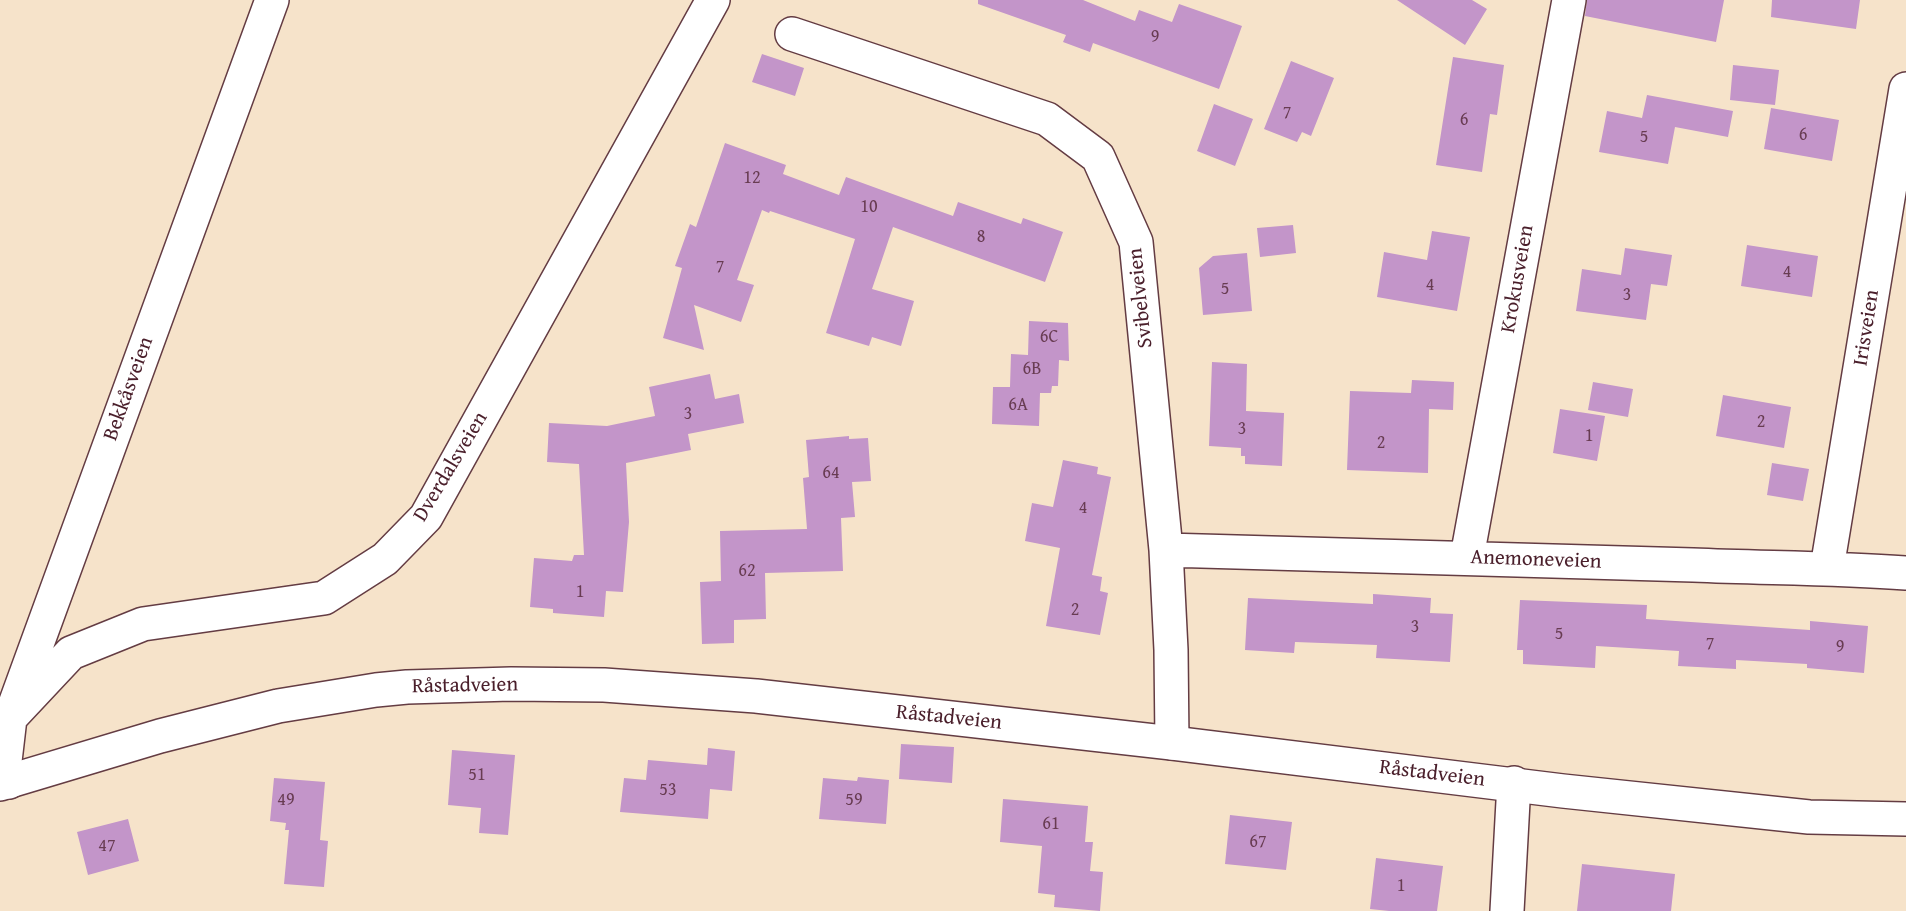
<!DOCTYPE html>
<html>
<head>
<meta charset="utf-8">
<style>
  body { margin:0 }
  canvas { display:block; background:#f6e3ca }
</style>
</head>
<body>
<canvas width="1906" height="911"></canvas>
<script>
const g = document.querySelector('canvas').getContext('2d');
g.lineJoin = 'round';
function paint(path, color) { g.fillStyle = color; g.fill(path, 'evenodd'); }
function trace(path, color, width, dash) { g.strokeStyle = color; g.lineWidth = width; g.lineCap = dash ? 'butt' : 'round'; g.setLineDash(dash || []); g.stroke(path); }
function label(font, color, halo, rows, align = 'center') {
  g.font = font + ' "Gentium Book Plus",serif'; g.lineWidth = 5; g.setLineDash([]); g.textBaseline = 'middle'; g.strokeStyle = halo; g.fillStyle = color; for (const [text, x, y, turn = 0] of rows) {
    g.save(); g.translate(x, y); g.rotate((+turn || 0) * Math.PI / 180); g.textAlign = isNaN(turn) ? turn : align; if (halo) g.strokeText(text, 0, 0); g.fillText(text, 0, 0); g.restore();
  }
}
paint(new Path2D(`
  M978,0H1083L1135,21L1139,10L1172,22L1179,4L1242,26L1219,89L1093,43L1090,52L1063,42L1066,35L978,4Z
  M1397,0H1472L1487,9L1465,45Z
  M1587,0H1724L1716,42L1585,16Z
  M1772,0H1860L1856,29L1771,17Z
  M762,54L804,68L795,96L752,82Z
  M1453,57L1504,65L1497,115L1490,114L1482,172L1436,165Z
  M1291,61L1334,78L1311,136L1302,132L1297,142L1264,129Z
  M1733,65L1779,70L1775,105L1730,100Z
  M1647,95L1733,111L1728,137L1675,127L1668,164L1599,152L1607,111L1642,118Z
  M1214,104L1253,119L1235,166L1197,151Z
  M1771,108L1839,120L1832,161L1764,149Z
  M725,143L786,165L783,174L839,195L846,177L953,216L958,202L1021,224L1023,218L1063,232L1045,282L893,227L872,289L914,301L901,346L872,337L869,346L826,333L855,239L770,211L769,213L762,210L737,280L754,285L741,322L694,305L704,350L663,338L682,268L675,266L690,224L696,227Z
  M1293,225L1296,253L1260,257L1257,228Z
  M1432,231L1470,237L1457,311L1377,297L1384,252L1427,260Z
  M1747,245L1818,256L1812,297L1741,286Z
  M1625,248L1672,255L1667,286L1651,284L1646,320L1576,311L1582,269L1621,275Z
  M1247,253L1252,311L1203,315L1199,268L1213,256Z
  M1029,321L1068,323L1069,361L1059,360L1058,386H1052L1051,393H1040L1039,426L992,424L993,387H1010L1011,354L1028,355Z
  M1212,362L1247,364L1246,411L1284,413L1282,466L1245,464V456H1241V448L1209,446Z
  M710,374L715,399L739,394L744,423L688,434L691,450L626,463L629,522L623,592L606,591L604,617L553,613V609L530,607L534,558L572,561L574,555H584L579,464L547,462L549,423L607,426L655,416L649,387Z
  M1412,380L1454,382L1453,410L1429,409L1428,473L1347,470L1350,391L1411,393Z
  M1593,382L1633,389L1628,417L1588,410Z
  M1723,395L1791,407L1784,448L1716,436Z
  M1560,409L1605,416L1597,461L1553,453Z
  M849,436V439L868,438L871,481L852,482L855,517L841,518L843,571L765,573L766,619L734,620V643L702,644L700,582L721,581L720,531L807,529L803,478L809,477L806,440Z
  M1063,460L1098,467L1097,474L1111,477L1092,575L1102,577L1100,591L1108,593L1100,635L1046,626L1060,548L1025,541L1032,503L1053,507Z
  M1772,463L1809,469L1803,501L1767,495Z
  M1373,594L1431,598L1430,613L1453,614L1450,662L1376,658L1377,645L1295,642L1294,653L1245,650L1248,598L1373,604Z
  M1520,600L1647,605L1646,619L1810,630V621L1868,626L1864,673L1807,668V664L1736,660V669L1678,666L1679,651L1596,646L1595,668L1523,664V650H1517Z
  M901,744L954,747L952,783L899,779Z
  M708,748L735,751L732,791L710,789L708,819L620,812L624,778L646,780L648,760L707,765Z
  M452,750L515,755L508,835L479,833L481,808L448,805Z
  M858,777L889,780L886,824L819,819L823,778L857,781Z
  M274,778L325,782L320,840L328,841L324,887L284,884L289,830H285L286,823L270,821Z
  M1003,799L1088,806L1085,842H1093L1090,871L1103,872L1100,911L1054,907L1055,895L1038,893L1042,846L1000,842Z
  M1230,815L1292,822L1286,870L1225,864Z
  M128,819L139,861L88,875L77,832Z
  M1376,858L1443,866L1437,911H1389L1370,909Z
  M1582,864L1675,874L1671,911H1577Z`), '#c395c9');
const minor = new Path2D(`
  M792,34L1047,119L1098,157L1136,242L1166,550L1171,650L1172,743
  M1166,550C1341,554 1517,559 1693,565C1764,568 1835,568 1906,573
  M1467,557L1569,0
  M1827,568L1906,89
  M10,718L71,653L143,624L324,598L385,559L426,517L713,0
  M9,782L5,761L10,718L272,0
  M1507,911L1514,783`);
const major = new Path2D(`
  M0,784L160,736L278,706L376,690L407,687L511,684L604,685L756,696L1172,743L1563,791L1809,817L1906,819`);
trace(minor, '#643c43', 36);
trace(major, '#643c43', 36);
trace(minor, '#fff', 33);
trace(major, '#fff', 33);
label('18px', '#683c52', null, [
  ["9",1155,37],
  ["7",1287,113],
  ["6",1464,120],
  ["6",1803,135],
  ["5",1644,137],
  ["12",752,178],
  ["10",869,207],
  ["8",981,237],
  ["7",720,267],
  ["4",1787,272],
  ["4",1430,285],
  ["5",1225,289],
  ["3",1627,295],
  ["6C",1049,337],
  ["6B",1032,369],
  ["6A",1018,405],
  ["3",688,414],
  ["2",1761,422],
  ["3",1242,429],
  ["1",1589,436],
  ["2",1381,443],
  ["64",831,473],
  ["4",1083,508],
  ["62",747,571],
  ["1",580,592],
  ["2",1075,610],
  ["3",1415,627],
  ["5",1559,634],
  ["7",1710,644],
  ["9",1840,647],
  ["51",477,775],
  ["53",668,790],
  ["49",286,800],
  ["59",854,800],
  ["61",1051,824],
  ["67",1258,842],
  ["47",107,846],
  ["1",1401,886]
]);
label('21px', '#4a1f2b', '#fff', [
  ["Krokusveien",1518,279,-80],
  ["Svibelveien",1141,298,-96],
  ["Irisveien",1867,328,-81],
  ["Bekkåsveien",129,389,-70],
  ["Dverdalsveien",451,467,-59],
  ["Anemoneveien",1536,560,2],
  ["Råstadveien",465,686,-1],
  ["Råstadveien",949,718,6],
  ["Råstadveien",1432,774,7]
]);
</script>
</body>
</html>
